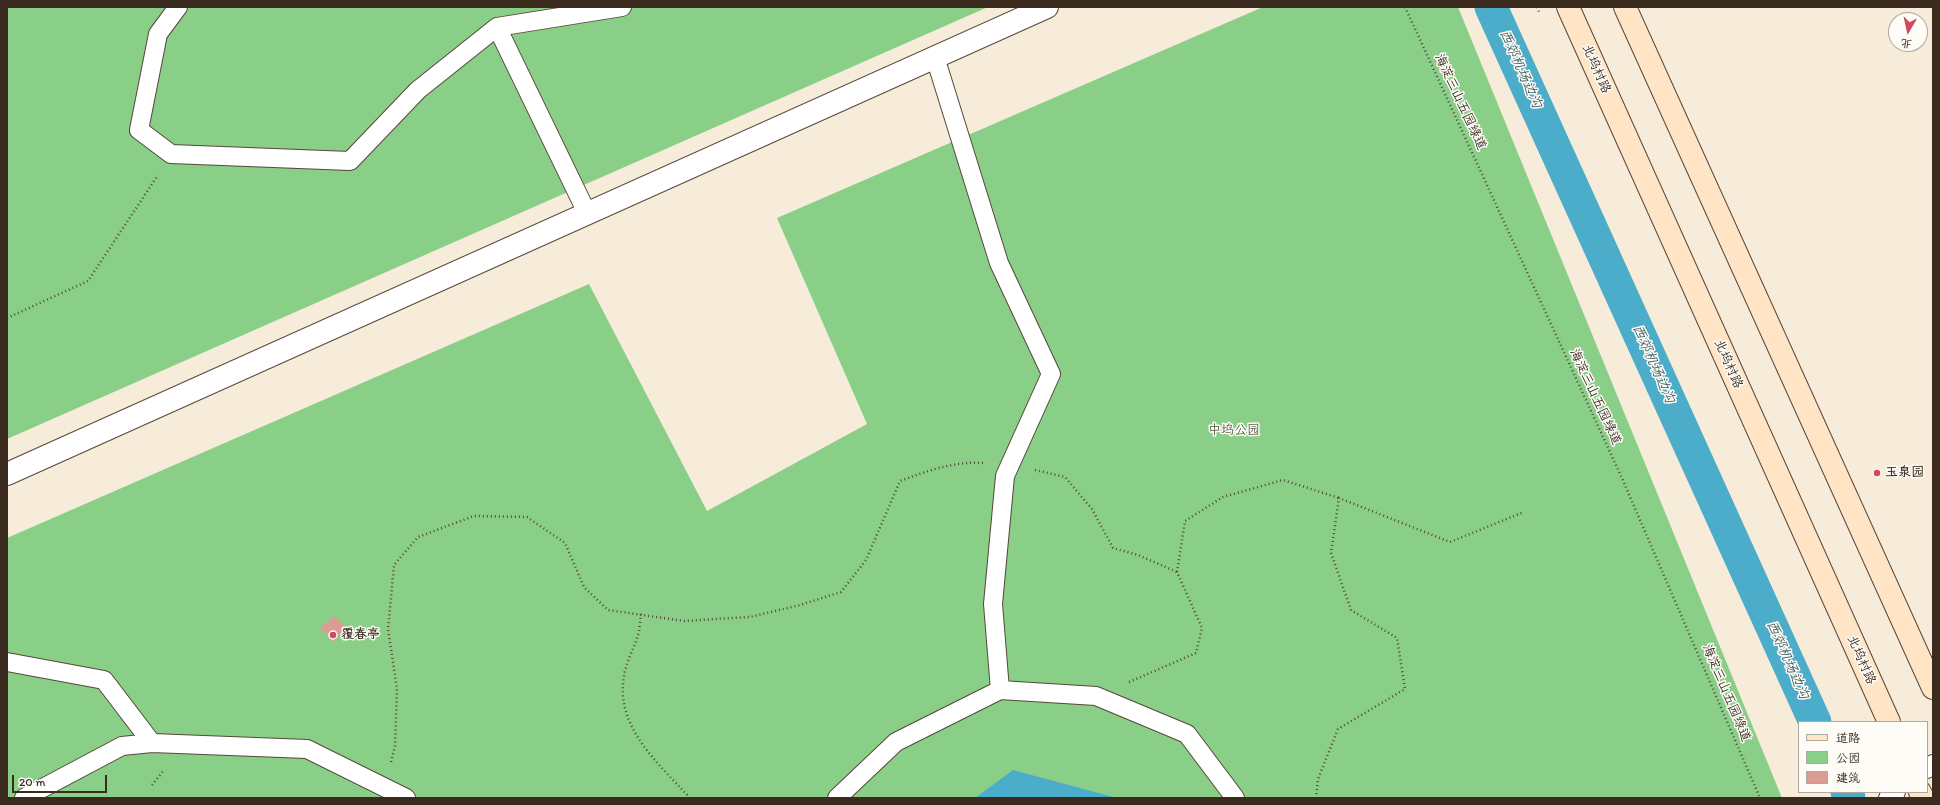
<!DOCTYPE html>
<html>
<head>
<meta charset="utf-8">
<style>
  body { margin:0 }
  #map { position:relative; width:1940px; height:805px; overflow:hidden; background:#f7ebd9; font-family:Itim,"LXGW WenKai TC",sans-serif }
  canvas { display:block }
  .frame { position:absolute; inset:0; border:8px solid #3b2a1e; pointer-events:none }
  .legend { position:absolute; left:1798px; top:721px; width:130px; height:72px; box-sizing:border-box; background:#fdfcf7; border:1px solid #afa8a0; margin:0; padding:5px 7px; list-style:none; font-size:12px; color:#3b2a1e }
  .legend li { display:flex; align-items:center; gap:8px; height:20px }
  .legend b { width:20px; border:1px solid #afa8a0 }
  .north { position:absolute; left:1888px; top:12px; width:40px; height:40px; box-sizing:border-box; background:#fdfcf7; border:1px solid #afa8a0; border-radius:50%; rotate:189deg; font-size:11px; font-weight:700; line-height:16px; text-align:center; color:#3b2a1e }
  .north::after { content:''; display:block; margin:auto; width:14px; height:18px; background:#d1495b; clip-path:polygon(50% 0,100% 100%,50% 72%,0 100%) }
  .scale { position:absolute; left:12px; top:775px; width:95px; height:18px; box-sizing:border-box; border:2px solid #3b2a1e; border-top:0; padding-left:5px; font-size:12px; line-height:14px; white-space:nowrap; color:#3b2a1e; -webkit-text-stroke:3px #fdfcf7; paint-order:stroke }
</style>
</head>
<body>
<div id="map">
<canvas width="1940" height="805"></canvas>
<div class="frame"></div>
<ul class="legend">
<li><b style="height:5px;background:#ffe4c6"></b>道路</li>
<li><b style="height:11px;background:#8acf88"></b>公园</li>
<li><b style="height:11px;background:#db9d93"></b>建筑</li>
</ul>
<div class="north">北</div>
<div class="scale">20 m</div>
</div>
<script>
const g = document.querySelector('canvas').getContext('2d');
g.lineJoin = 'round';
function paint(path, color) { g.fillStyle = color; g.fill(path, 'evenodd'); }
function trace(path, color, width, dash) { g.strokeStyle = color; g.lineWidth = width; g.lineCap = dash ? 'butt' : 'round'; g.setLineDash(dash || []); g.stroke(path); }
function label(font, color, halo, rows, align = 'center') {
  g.font = font + ' Itim,"LXGW WenKai TC",sans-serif'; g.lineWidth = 3; g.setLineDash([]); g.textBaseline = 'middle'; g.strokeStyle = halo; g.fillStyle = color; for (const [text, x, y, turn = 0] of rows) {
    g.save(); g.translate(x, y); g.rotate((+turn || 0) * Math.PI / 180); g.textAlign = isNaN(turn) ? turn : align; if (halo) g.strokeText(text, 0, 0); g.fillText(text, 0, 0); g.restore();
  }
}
paint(new Path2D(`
  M7,7H988L7,439Z
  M1263,7H1458L1782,798H7V538L589,284L707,511L867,424L777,218Z`), '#8acf88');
paint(new Path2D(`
  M1013,770L1117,798H975Z`), '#4cadcb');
trace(new Path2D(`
  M1491,7L1815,722
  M1847,792L1849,798`), '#4cadcb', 33);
paint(new Path2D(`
  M335,616L346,627L334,642L320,628Z`), '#db9d93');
const lane = new Path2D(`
  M178,7L158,34L139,130L171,154L350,161L418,90L497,27L622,7
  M497,27L587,213
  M935,57L999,263L1051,374L1005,476L993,604L1000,690
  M7,662L104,680L152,743
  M1927,769L1933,764
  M24,798L122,746L152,743L307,749L406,798
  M837,798L896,742L1000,690L1096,696L1187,734L1235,798
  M1888,798L1896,792`);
const street = new Path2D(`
  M7,474L1047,7`);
const secondary = new Path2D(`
  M1568,7L1889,722
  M1625,7L1933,688
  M1920,792L1923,798`);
trace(lane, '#57473a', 20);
trace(street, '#57473a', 24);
trace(secondary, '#57473a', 24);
trace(new Path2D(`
  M1405,7L1621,476L1760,798
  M1537,7L1540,14
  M7,318L88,281L158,175
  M1035,470L1065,477L1092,509L1113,548L1138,555L1177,572
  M641,614C640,621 640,629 638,635C634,649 626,662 624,676C615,726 657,762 687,795V798
  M1129,682L1196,653L1202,628L1177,572L1185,521L1223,497L1283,480L1339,498
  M391,762L395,746L397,689L388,629L394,565L418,537L474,516L527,517L565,543L584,587L608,610L684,621L750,617L800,605L841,592L866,560L900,481C927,471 954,461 983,463
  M152,785L164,770
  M1316,798L1318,779L1338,729L1405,689L1397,638L1351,610L1331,553L1339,498L1450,542L1524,512`), '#57473a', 2.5, [1, 3]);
trace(lane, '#fff', 18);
trace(street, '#fff', 22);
trace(secondary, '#ffe4c6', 22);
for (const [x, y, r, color] of [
  [1877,473,4,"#d1495b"],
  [333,635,4,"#d1495b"]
]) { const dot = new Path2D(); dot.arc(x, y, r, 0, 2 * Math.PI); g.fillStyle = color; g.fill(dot); trace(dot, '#fdfcf7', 1.5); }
label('13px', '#3b2a1e', '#fdfcf7', [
  ["北坞村路",1596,69,66],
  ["海淀三山五园绿道",1460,102,65],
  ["北坞村路",1728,364,66],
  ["海淀三山五园绿道",1595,397,65],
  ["北坞村路",1861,660,66],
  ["海淀三山五园绿道",1726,693,67]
]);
label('13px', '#535c3e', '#fdfcf7', [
  ["中坞公园",1234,431]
]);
label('bold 13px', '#3b2a1e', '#fdfcf7', [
  ["玉泉园",1885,473],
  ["覆春亭",341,635]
], 'left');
label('italic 14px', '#425e63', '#fdfcf7', [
  ["西郊机场边沟",1520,69,66],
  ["西郊机场边沟",1653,364,66],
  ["西郊机场边沟",1787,660,66]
]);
</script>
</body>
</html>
